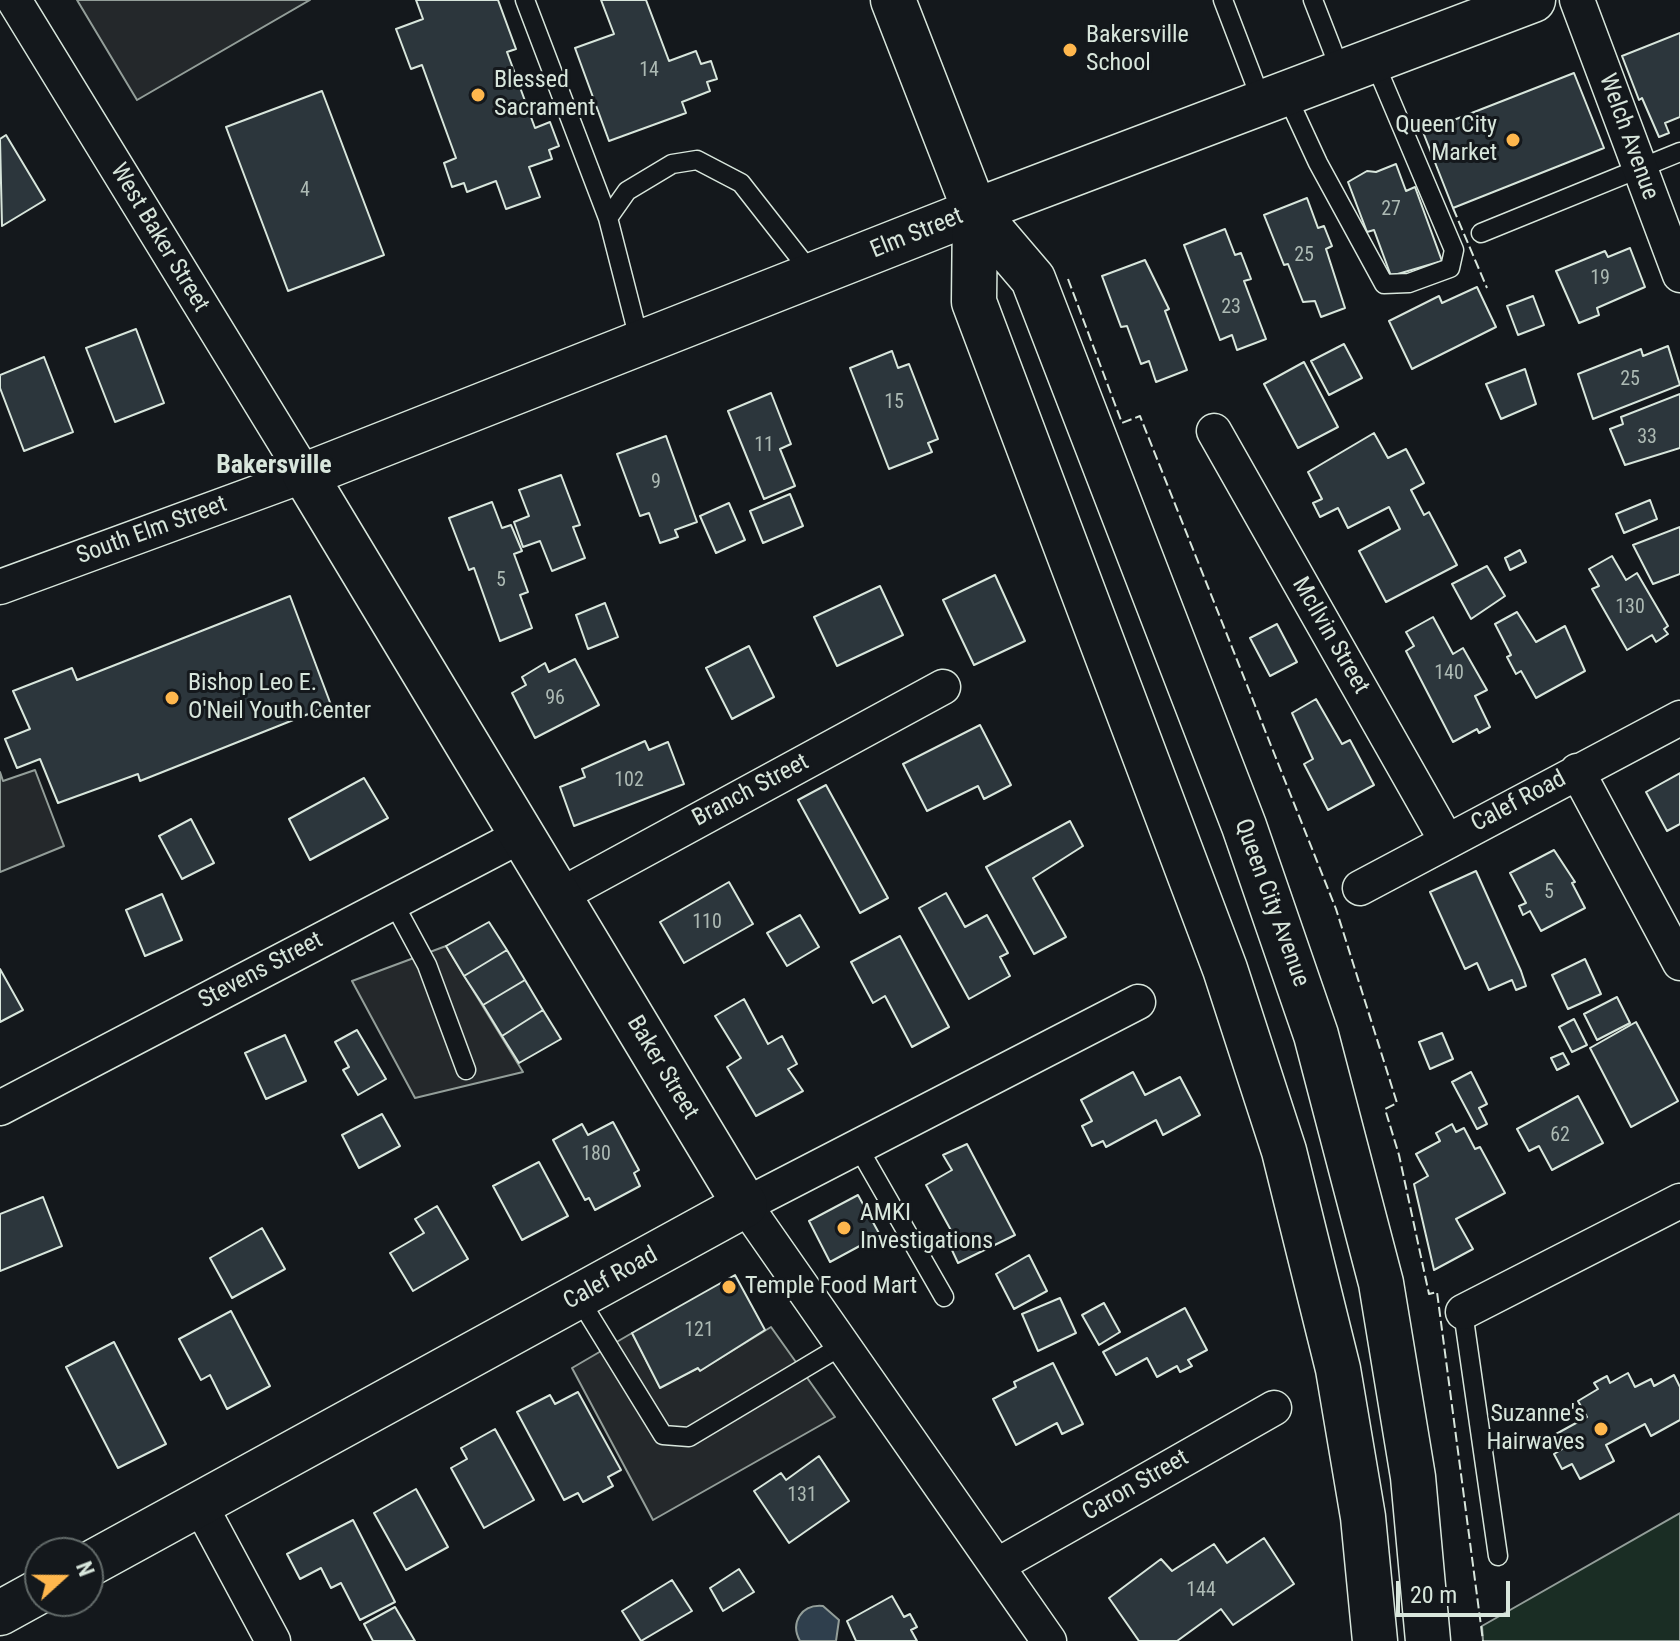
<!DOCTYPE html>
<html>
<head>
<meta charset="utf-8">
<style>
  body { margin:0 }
  #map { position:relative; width:1680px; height:1641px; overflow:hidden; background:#14181c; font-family:"Roboto Condensed",sans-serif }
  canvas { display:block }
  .north { position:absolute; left:24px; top:1537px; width:80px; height:80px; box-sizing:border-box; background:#14181c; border:2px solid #626a69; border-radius:50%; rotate:69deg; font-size:22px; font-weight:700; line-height:32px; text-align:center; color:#d8e6dc }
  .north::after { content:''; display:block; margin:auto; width:28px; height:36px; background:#ffb74d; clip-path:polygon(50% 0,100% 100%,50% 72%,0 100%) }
  .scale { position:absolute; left:1396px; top:1581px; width:114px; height:36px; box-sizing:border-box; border:4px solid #d8e6dc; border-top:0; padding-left:10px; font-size:24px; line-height:28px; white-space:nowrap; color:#d8e6dc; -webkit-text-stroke:6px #14181c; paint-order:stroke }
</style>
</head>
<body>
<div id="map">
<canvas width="1680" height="1641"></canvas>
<div class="north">N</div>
<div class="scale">20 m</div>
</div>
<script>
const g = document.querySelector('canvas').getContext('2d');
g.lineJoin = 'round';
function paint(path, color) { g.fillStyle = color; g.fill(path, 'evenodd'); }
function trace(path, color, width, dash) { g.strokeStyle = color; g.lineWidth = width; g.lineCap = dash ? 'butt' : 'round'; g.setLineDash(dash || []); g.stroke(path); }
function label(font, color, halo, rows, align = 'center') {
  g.font = font + ' "Roboto Condensed",sans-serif'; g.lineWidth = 6; g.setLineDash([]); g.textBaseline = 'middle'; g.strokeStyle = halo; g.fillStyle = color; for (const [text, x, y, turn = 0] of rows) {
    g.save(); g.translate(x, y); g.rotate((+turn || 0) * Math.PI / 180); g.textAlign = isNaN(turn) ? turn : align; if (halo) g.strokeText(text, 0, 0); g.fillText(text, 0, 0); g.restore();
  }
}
const green = new Path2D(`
  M1680,1513V1641H1483L1482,1626Z`);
paint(green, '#1a2d24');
trace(green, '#939e99', 2);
const parking = new Path2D(`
  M77,0H310L137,100Z
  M35,770L64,846L0,872V772L3,781Z
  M446,946L523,1072L415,1098L352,981Z
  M771,1327L835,1417L653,1520L572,1368L632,1333L660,1387L698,1368L701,1370Z`);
paint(parking, '#24282b');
trace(parking, '#939e99', 2);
const water = new Path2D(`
  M823,1606L839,1620L836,1641H800C790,1623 801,1604 823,1606Z`);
paint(water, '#2f3f4d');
trace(water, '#939e99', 2);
const building = new Path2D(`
  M416,0H498L516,49L507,52L535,128L550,122L559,146L549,150L552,159L529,167L540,197L506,209L496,181L467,192L464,183L452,187L444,163L456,158L422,65L411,69L396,29L423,19Z
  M601,0H646L669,61L696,51L701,64L711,61L717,79L707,82L710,91L682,102L686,113L609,141L575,48L614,34Z
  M1680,33V117L1665,123L1669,133L1659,137L1642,98L1639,100L1622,56Z
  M1574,73L1604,148L1453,208L1423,132Z
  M322,91L384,255L288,291L226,127Z
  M6,135L45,200L2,226L0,139Z
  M1396,164L1406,191L1415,187L1442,261L1391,276L1374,230L1367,232L1348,182L1367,171L1376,172Z
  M1307,198L1318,228L1324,226L1332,246L1326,249L1345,308L1321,317L1315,301L1303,302L1288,264L1284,265L1264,215Z
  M1225,229L1235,255L1241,253L1251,279L1244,281L1266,339L1237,350L1232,335L1220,340L1184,245Z
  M1630,248L1645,287L1597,308L1599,315L1579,323L1556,271L1605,251L1608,257Z
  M1145,260L1169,309L1165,311L1187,370L1156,382L1149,361L1141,364L1127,326L1121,327L1102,276Z
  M1477,287L1496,327L1412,369L1389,321L1439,296L1442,303Z
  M1533,296L1544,325L1518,335L1507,306Z
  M136,329L164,403L115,422L86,348Z
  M1344,344L1362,378L1329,395L1311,361Z
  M1668,346L1680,385L1593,419L1578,374L1641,349L1643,356Z
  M892,351L898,368L909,364L938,439L928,443L932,452L889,469L850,368Z
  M44,357L73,432L24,451L0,388V375Z
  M1304,362L1338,427L1298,448L1264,384Z
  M1525,369L1536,404L1501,419L1486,384Z
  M771,393L791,444L780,449L795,486L764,499L728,411Z
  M1680,394V448L1625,465L1610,429L1623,424L1621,417Z
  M1374,433L1388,458L1406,449L1424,483L1411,490L1424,515L1429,512L1457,565L1386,602L1359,551L1400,529L1389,507L1348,528L1338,508L1320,517L1313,503L1322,499L1308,472Z
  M666,436L697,522L675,530L678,537L660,543L649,513L640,516L617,454Z
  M561,475L580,525L573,527L585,558L552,571L540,541L523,547L514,522L529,516L519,490Z
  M790,494L803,526L763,543L750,511Z
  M1650,500L1657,519L1624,533L1616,514Z
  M492,502L502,528L511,525L522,551L514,554L528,592L520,595L532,628L500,641L474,568L469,570L449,518Z
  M729,503L745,540L716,553L700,516Z
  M1680,527V574L1653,584L1633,545Z
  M1520,550L1526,562L1510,570L1505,558Z
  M1612,556L1626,580L1637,573L1668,626L1664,629L1668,634L1656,642L1652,635L1627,650L1592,589L1599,586L1589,569Z
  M1487,566L1505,596L1471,619L1452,584Z
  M995,575L1025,641L974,665L943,600Z
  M880,586L903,635L837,666L814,617Z
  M290,596L331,705L140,781L138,774L58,803L40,759L17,768L5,739L30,729L13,691L72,668L77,680Z
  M605,603L618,637L588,649L576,615Z
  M1517,612L1536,642L1565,626L1585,671L1536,698L1521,671L1516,674L1507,657L1511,655L1495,624Z
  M1433,617L1453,654L1463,648L1487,690L1475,696L1490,727L1479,733L1477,729L1453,742L1406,651L1414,646L1406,632Z
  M1277,624L1297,662L1270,676L1250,638Z
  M749,646L774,697L732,719L706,668Z
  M575,659L599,705L535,738L512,693L526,685L522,677L545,663L549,672Z
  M1316,699L1342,744L1350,740L1374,785L1328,810L1304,764L1313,759L1292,713Z
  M980,725L1011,785L984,799L978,786L927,811L903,764Z
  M645,741L649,750L668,742L684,784L574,826L560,787L585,777L582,769Z
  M1680,773V824L1667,831L1646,792Z
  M364,778L388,818L310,860L289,819Z
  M826,785L888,898L860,913L798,800Z
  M191,819L214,863L182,879L159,836Z
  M1070,821L1083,846L1033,878L1066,937L1034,954L986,867Z
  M1554,850L1575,882L1572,883L1585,908L1541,931L1530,911L1523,915L1519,906L1526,903L1510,873Z
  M1476,871L1521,971L1526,986L1516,990L1512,980L1489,990L1477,963L1465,969L1430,892Z
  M729,882L753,924L684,963L660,922Z
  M946,893L965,927L987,915L1008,953L1000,957L1010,976L969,999L919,908Z
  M162,894L182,940L145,956L126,910Z
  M800,915L819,947L787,966L767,933Z
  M489,922L507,950L464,976L446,946Z
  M900,936L949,1027L912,1047L885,996L873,1003L851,962Z
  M507,950L525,980L483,1005L464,976Z
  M1585,959L1601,994L1568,1009L1552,975Z
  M0,969L23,1010L0,1022Z
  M525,980L543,1010L502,1036L483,1005Z
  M1617,997L1630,1023L1597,1040L1584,1014Z
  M744,999L768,1044L782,1036L797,1064L788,1069L803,1091L756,1116L727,1067L741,1058L715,1016Z
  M543,1010L561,1039L519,1063L502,1036Z
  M1574,1019L1587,1045L1572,1052L1559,1027Z
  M1636,1022L1678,1101L1631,1127L1590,1048Z
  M357,1030L386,1079L358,1095L343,1070L349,1067L335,1042Z
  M1442,1033L1453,1059L1430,1069L1419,1042Z
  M285,1035L306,1081L266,1099L245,1053Z
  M1563,1053L1569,1064L1557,1070L1551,1058Z
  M1133,1072L1145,1095L1180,1077L1200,1115L1163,1135L1156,1120L1106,1147L1103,1141L1092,1146L1082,1126L1092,1121L1081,1100Z
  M1471,1072L1487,1104L1479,1108L1487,1124L1477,1129L1452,1082Z
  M1578,1096L1603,1143L1552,1170L1539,1146L1529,1151L1517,1129Z
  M382,1114L400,1146L359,1168L342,1135Z
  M613,1122L639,1170L634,1173L640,1186L595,1210L589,1198L585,1200L553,1140L582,1124L588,1135Z
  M1452,1124L1456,1132L1464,1128L1475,1149L1480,1147L1505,1193L1456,1219L1473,1249L1434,1270L1414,1184L1428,1176L1416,1154L1440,1141L1436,1133Z
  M967,1144L1015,1235L958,1263L951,1248L958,1243L926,1185L952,1170L943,1155Z
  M539,1162L568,1216L522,1240L493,1186Z
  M858,1195L880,1235L830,1262L809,1221Z
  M43,1197L62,1246L0,1271V1214Z
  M437,1206L468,1259L413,1291L390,1253L424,1233L415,1219Z
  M262,1228L285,1269L232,1298L210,1258Z
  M1029,1255L1047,1291L1014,1309L996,1274Z
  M735,1275L765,1330L700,1371L698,1368L660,1388L632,1333Z
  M1060,1298L1076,1333L1038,1351L1022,1314Z
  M1104,1303L1120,1332L1099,1345L1082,1315Z
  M1185,1308L1207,1350L1188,1360L1192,1366L1180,1372L1177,1366L1157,1377L1147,1358L1116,1375L1103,1352Z
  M231,1311L270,1386L227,1409L210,1375L201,1380L179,1339Z
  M114,1342L166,1444L118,1468L66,1367Z
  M1053,1363L1083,1424L1062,1434L1057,1423L1016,1445L993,1399L1016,1387L1014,1382Z
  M1628,1373L1635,1387L1651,1379L1654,1386L1674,1375L1680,1387V1420L1651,1436L1645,1424L1606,1445L1614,1461L1580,1479L1572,1464L1562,1469L1554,1454L1564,1448L1556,1434L1587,1417L1578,1401L1598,1389L1594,1383L1607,1376L1610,1383Z
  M578,1392L621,1470L608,1477L613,1486L583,1502L578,1493L564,1500L517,1412L550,1395L555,1404Z
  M495,1429L534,1500L484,1528L451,1468L467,1459L461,1448Z
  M819,1456L849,1501L789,1543L754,1491L781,1473L786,1480Z
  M416,1489L448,1547L406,1570L374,1513Z
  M353,1520L395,1602L360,1620L341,1583L331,1588L321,1568L300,1579L287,1554Z
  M1264,1538L1294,1584L1233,1625L1221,1609L1177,1641H1139L1109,1598L1161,1559L1172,1571L1214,1544L1227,1563Z
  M739,1569L754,1592L723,1611L710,1588Z
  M672,1580L692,1611L641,1641L622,1611Z
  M892,1596L904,1617L910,1614L917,1627L911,1630L917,1641H856L847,1621Z
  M395,1607L415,1641H373L364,1624Z`);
paint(building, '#2c363c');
trace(building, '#d8e6dc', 2);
const lane = new Path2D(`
  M525,0L608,218
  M1223,0L1262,102
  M1313,0L1341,72
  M1286,94L1318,163L1384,284L1409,283L1450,268L1454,250L1374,61
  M1481,233L1680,152
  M640,343L608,218L627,191L672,164L697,160L741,183L813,275
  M393,902L427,965L466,1070
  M858,1147L944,1297
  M578,1297L663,1435L689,1437L843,1345
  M1463,1312L1498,1556`);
const street = new Path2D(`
  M1577,0L1680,275
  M1214,431L1446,840
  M0,587L305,475L14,0
  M1577,771L1680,963
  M1360,888L1680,718
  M559,896L943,687
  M0,1108L522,835
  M1463,1312L1680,1201
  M200,1505L273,1641
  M998,1565L1274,1408
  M1049,1641L745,1205L1138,1002`);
const secondary = new Path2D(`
  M88,1565L745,1205L305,475L975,211
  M0,1613L40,1591`);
const primary = new Path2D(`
  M893,0L975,211L1033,279L1244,826L1316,1035L1381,1283L1413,1477L1428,1641
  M975,211L974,302L1225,969L1284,1151L1338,1369L1363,1517L1375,1641
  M975,211L1533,0`);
trace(lane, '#d8e6dc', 21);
trace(street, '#d8e6dc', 37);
trace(secondary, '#d8e6dc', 47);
trace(primary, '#d8e6dc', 47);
trace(lane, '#14181c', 18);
trace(street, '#14181c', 34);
trace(secondary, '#14181c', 44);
trace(primary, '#14181c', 44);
trace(new Path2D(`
  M1453,208L1487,288
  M1068,279L1122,423L1140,416L1336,909L1397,1103L1385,1109L1399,1155L1429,1294L1437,1292L1483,1641`), '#d8e6dc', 2, [10, 4]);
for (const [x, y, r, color] of [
  [1070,50,8,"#ffb74d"],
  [478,95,8,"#ffb74d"],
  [1513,140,8,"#ffb74d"],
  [172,698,8,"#ffb74d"],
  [844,1228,8,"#ffb74d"],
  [729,1287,8,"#ffb74d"],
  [1601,1429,8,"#ffb74d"]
]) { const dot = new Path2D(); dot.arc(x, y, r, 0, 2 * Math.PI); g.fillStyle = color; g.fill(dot); trace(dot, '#14181c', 3); }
label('20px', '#adbab4', null, [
  ["14",649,71],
  ["4",305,191],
  ["27",1391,210],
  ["25",1304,256],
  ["19",1600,279],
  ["23",1231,308],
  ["25",1630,380],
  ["15",894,403],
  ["33",1647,438],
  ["11",764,446],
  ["9",656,483],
  ["5",501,581],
  ["130",1630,608],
  ["140",1449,674],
  ["96",555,699],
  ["102",629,781],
  ["5",1549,893],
  ["110",707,923],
  ["62",1560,1136],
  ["180",596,1155],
  ["121",699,1331],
  ["131",802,1496],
  ["144",1201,1591]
]);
label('24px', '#d8e6dc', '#14181c', [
  ["Bakersville",1086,36],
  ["School",1086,64],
  ["Blessed",494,81],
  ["Sacrament",494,109],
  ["Queen City",1497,126,"right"],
  ["Market",1497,154,"right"],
  ["Bishop Leo E.",188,684],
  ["O'Neil Youth Center",188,712],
  ["AMKI",860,1214],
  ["Investigations",860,1242],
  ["Temple Food Mart",745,1287],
  ["Suzanne's",1585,1415,"right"],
  ["Hairwaves",1585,1443,"right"]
], 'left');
label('24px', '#d8e6dc', '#14181c', [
  ["Welch Avenue",1628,137,70],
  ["Elm Street",917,234,-22],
  ["West Baker Street",159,238,59],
  ["South Elm Street",152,531,-20],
  ["McIlvin Street",1330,636,60],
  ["Branch Street",751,791,-28],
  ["Calef Road",1519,802,-28],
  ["Queen City Avenue",1271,903,70],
  ["Stevens Street",261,971,-28],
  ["Baker Street",662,1068,59],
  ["Calef Road",611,1279,-29],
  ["Caron Street",1136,1486,-30]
]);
label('bold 26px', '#d8e6dc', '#14181c', [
  ["Bakersville",274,466]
]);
</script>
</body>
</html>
